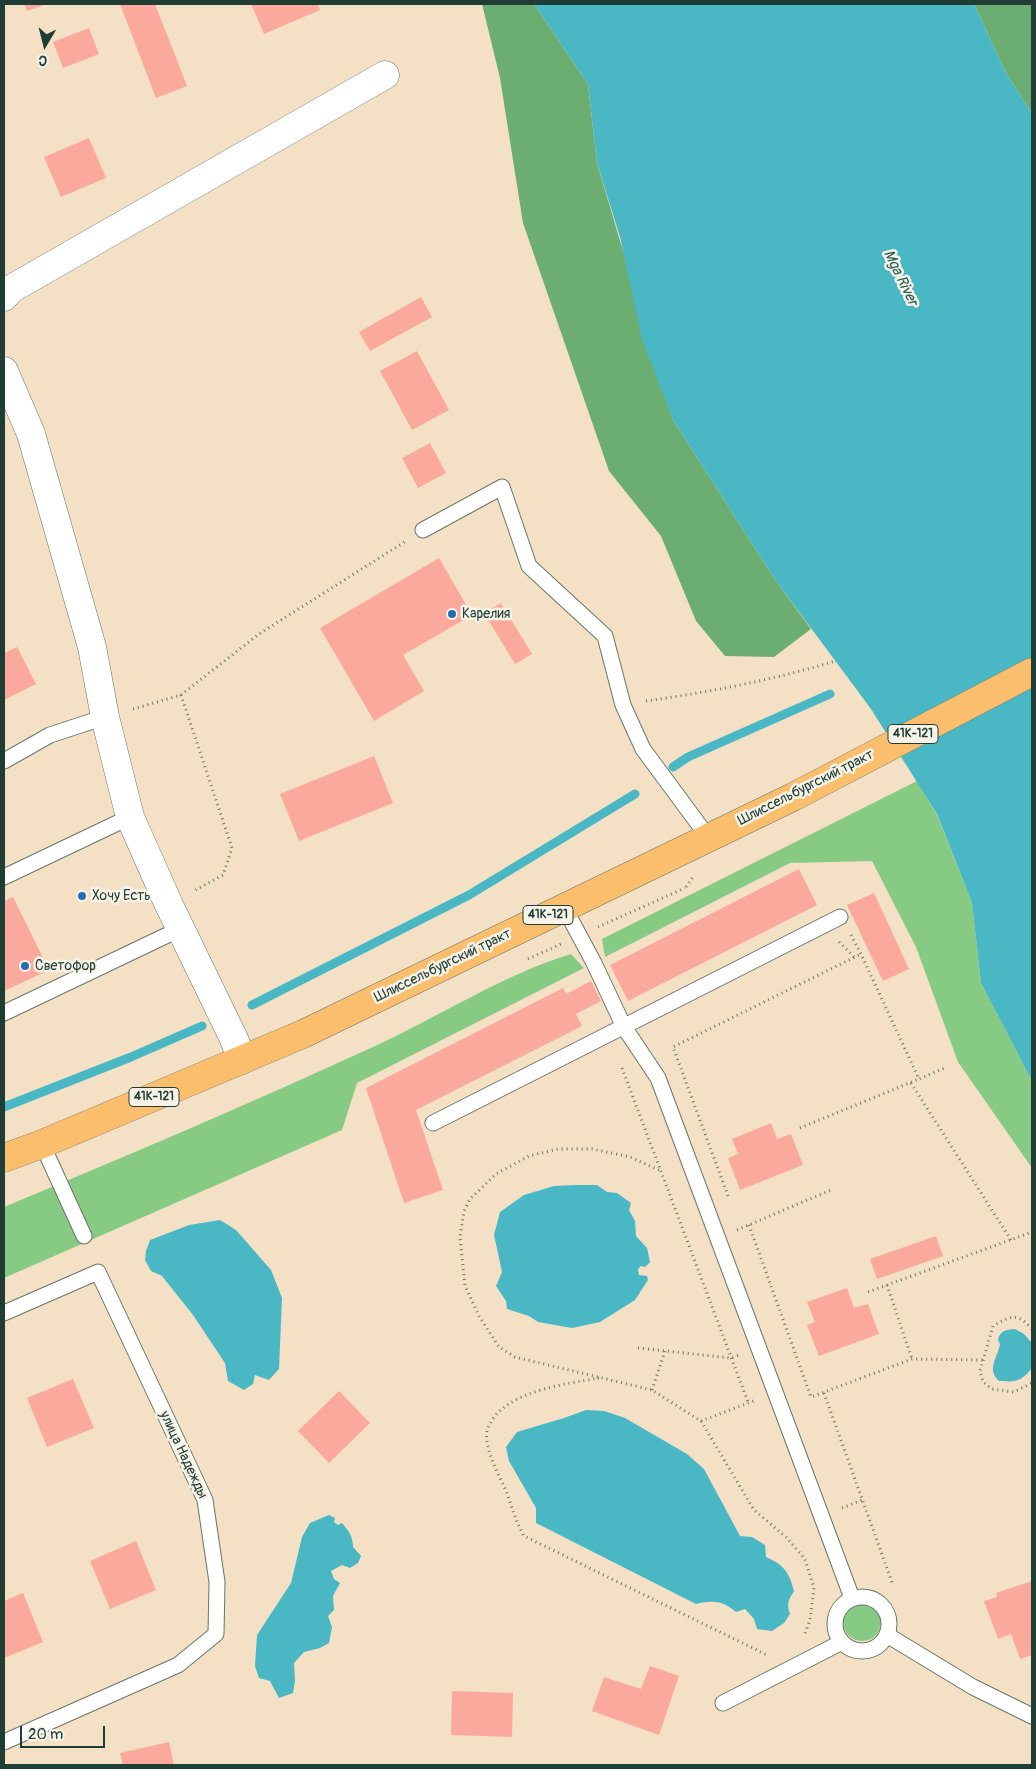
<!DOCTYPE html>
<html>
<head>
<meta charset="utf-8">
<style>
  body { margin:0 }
  #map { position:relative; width:1036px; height:1769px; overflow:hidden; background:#f4e0c5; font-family:Pangolin,sans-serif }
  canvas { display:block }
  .frame { position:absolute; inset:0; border:5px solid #1f3d34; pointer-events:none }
  .north { position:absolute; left:20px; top:20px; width:50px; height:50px; -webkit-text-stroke:4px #f7f3e8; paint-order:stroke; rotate:188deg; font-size:14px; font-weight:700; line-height:20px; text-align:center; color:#1f3d34 }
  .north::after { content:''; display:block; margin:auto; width:18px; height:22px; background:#1f3d34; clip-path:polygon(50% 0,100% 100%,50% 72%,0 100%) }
  .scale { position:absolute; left:20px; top:1726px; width:85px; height:22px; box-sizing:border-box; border:2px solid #1f3d34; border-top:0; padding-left:6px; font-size:15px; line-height:18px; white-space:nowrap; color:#1f3d34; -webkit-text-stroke:4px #f7f3e8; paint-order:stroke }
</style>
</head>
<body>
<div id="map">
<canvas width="1036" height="1769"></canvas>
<div class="frame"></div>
<div class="north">С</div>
<div class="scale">20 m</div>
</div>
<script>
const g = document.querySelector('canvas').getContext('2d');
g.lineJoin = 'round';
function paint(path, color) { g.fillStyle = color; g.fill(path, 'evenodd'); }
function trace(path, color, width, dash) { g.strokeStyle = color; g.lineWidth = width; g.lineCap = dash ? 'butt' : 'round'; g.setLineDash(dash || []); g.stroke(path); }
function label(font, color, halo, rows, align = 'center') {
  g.font = font + ' Pangolin,sans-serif'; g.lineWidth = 5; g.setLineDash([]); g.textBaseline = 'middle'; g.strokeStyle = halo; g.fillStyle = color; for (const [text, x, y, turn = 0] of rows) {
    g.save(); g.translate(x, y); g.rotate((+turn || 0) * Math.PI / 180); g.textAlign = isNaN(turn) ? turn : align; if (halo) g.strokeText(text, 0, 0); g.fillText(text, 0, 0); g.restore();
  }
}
paint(new Path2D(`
  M917,781L937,815L972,903L981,983L1032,1081V1168L958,1062L916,947L872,861L790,863L605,957L602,939Z
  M571,954L584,968L357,1083L342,1130L4,1278V1207C127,1156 251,1103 373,1047C439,1017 502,975 571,954Z
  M843 1622a19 19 0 1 1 38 0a19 19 0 1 1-38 0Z`), '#86ca84');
paint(new Path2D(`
  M482,4H534L588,84L597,163L673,420L776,581L811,629L774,657L725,656L696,621L661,536L609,471L523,223L500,78Z
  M974,4H1030L1032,7V114L1006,73Z`), '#6cae72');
paint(new Path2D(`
  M534,4H974L1006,73L1032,114V1081L981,983L972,903L937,814L871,709L776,581L673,420L642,339L620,237L597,163L588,84Z
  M577,1185H597L607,1192L617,1193L631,1203L629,1210L635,1221L636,1236L647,1248L650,1262L645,1267L641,1266L638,1269L639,1275L647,1276L648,1280L635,1300L600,1322L572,1328L538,1322L529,1316L507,1309L506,1301L496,1286L502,1272L494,1235L500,1212L524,1195L554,1186Z
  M220,1220L236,1230L271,1270L282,1298L279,1369L269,1380L255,1375L253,1384L244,1390L228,1381L225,1363L193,1315L162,1276L151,1271L145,1260L146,1251L150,1240L189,1225Z
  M1015,1329L1024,1334L1032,1343V1368C1021,1382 1016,1382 999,1381C986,1369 998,1357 1000,1344L998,1340C1000,1330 1006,1330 1015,1329Z
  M586,1410L604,1411L625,1418L687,1454L704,1469L740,1536L752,1537L765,1545L766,1557C784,1565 789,1572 794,1591C789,1599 786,1604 790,1614L784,1623L772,1631L757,1629L754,1619L745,1609L736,1612C723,1601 713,1600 696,1604L536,1523V1508L509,1461L506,1447L517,1432L564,1418Z
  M329,1515L335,1518L334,1522L338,1525L342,1523C349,1531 353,1537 353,1547L361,1556L358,1563L350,1568L342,1565L331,1571L334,1579L340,1583L333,1596L334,1610L328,1616L332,1627L329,1643L320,1648L304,1652L294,1663L295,1681L293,1693L279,1698L270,1681L259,1678L255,1666L257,1635L291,1583L302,1537L310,1523Z`), '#4ab7c5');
trace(new Path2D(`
  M673,767L688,757L830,694
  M252,1005L469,895L635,794
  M4,1107L131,1057L202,1026`), '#4ab7c5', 9);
paint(new Path2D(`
  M24,4H47L27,11Z
  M120,4H155L187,86L156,98Z
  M251,4H318L320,10L264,34Z
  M89,28L99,54L63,68L53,42Z
  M89,138L106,178L61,197L44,157Z
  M421,297L432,317L370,351L359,332Z
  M417,351L449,410L412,430L380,371Z
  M430,443L446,473L418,488L402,458Z
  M439,558L472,615L403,655L424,691L374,721L320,628Z
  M501,603L532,654L515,664L484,613Z
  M17,647L36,684L4,700V653Z
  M374,756L393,803L299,841L280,794Z
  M799,869L817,905L628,1001L610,965Z
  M874,893L909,969L883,981L847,905Z
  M13,897L49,970L4,991V901Z
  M591,981L601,1001L576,1014L582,1026L416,1110L443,1190L404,1203L366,1088L563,988L566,994Z
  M771,1123L777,1139L791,1134L803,1165L740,1190L728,1158L738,1154L732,1139Z
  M936,1236L943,1256L877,1279L870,1259Z
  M847,1288L854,1308L868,1304L879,1334L819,1356L807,1325L815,1322L807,1302Z
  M73,1379L94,1428L47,1447L27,1398Z
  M339,1391L370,1423L329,1463L298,1431Z
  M136,1541L156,1590L110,1609L90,1561Z
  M1032,1581V1655L1020,1659L1011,1634L998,1639L984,1601L997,1597L996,1593Z
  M23,1593L43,1642L4,1658V1601Z
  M650,1666L679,1676L659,1735L592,1711L604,1677L641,1689Z
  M452,1691L513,1693L512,1737L451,1735Z
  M169,1742L174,1765H123L120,1753Z`), '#fba99c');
const service = new Path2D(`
  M423,530L502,487L529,566L605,636L623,705L643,749L708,837
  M4,761L50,735L105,717
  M4,877L130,817
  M564,907L594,963L624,1027L658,1078L852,1598
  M4,1013L180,929
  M433,1123L840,917
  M42,1144L84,1236
  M4,1313L98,1272L205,1500L217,1582L216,1634L178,1665L4,1742
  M835 1624a27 27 0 1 1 54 0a27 27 0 1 1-54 0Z
  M887,1635L973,1687L1032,1716
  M723,1703L842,1642`);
const minor = new Path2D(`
  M4,297L11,289L385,75
  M4,371L31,434L92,647L105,717L130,817L169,905L234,1039L242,1060`);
const primary = new Path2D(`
  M4,1158L42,1144L303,1034L793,797L1032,672`);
trace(service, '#6a7667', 17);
trace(minor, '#6a7667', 29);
trace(primary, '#6a7667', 29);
trace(new Path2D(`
  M181,695L232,848L223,875L192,892
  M646,701C709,692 774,680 835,661
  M133,709L181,695L259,634L406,541
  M686,887L693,877
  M598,927L685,888
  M851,935L861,954L919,1079L947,1067
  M839,942L854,957
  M528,959L561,944
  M622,1068L748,1402
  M911,1083L1011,1240
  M800,1128L919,1079
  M659,1170L630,1157L592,1149H558L529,1156L496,1174L470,1199L464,1211L460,1237L465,1286L479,1316L499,1347L515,1357L652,1390L701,1421L754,1510L786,1537L805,1559L814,1588L810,1620L804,1636
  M728,1196L673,1047L861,954
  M749,1225L811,1397L912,1359L983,1360
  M737,1230L831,1190
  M887,1285L912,1359
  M868,1292L1032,1232
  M1032,1329C1017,1312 1011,1316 993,1326L980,1371L983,1382L992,1389L1014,1392L1032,1383
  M638,1348L731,1358L739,1355
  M599,1378C566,1384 502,1391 488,1428C482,1443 497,1472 504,1486C511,1503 515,1520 524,1536L767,1655
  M652,1390L665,1351
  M824,1393L893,1585
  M701,1421L756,1400
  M842,1508L862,1500`), '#6a7667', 3, [1, 4]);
trace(service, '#fff', 15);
trace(minor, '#fff', 28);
trace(primary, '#fabe6d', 28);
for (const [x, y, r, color] of [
  [452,614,5,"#1f6fb2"],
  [82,896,5,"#1f6fb2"],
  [25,966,5,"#1f6fb2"]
]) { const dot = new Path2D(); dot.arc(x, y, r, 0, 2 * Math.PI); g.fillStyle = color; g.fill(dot); trace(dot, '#f7f3e8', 2); }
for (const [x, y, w] of [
  [913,734,50],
  [548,915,50],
  [154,1097,50]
]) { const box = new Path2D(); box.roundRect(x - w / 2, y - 9.5, w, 19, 4); g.fillStyle = '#f7f3e8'; g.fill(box); trace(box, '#1f3d34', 1); }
label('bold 12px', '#1f3d34', null, [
  ["41К-121",913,734],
  ["41К-121",548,915],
  ["41К-121",154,1097]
]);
label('14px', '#1f3d34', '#f7f3e8', [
  ["Карелия",462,614],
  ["Хочу Есть",92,896],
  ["Светофор",35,966]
], 'left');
label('14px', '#1f3d34', '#f7f3e8', [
  ["Шлиссельбургский тракт",806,788,-27],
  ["Шлиссельбургский тракт",443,966,-26],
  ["улица Надежды",183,1455,65]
]);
label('italic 15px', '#2a5c58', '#f7f3e8', [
  ["Mga River",900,278,64]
]);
</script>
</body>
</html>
